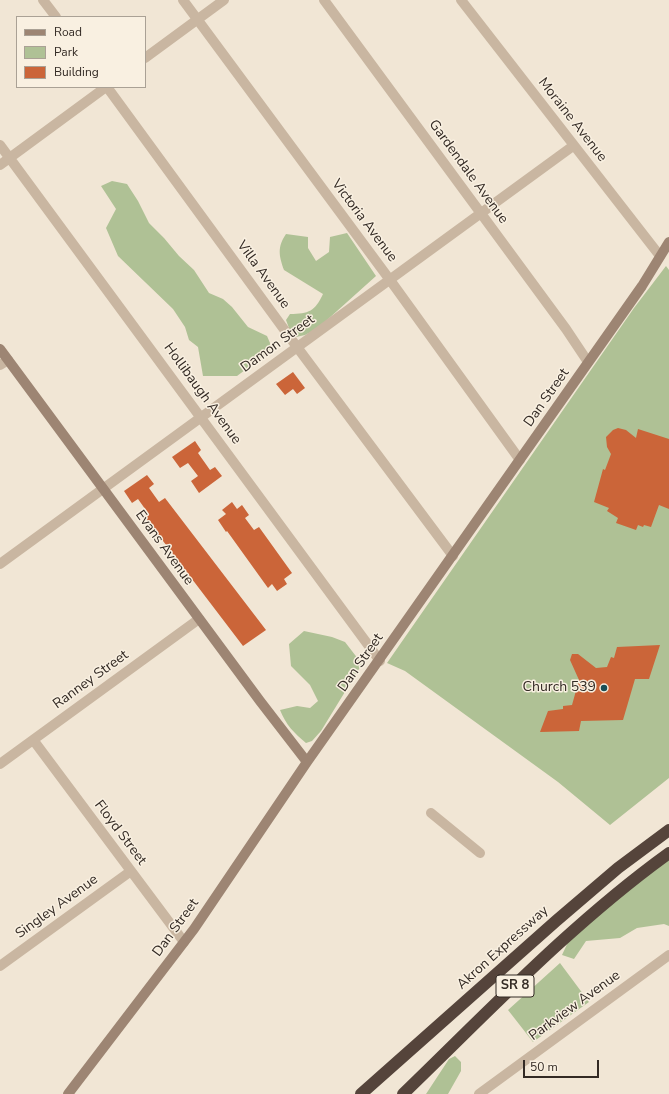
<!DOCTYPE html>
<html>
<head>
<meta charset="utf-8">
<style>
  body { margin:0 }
  #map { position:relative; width:669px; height:1094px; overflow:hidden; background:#f1e6d5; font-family:"Nunito Sans",sans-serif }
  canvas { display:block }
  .legend { position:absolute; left:16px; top:16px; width:130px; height:72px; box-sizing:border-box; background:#f9f0e1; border:1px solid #aaa195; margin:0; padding:5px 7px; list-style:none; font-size:12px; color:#332a24 }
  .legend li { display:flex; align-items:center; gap:8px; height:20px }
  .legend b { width:20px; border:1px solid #aaa195 }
  .scale { position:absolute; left:523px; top:1060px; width:76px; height:18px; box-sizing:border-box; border:2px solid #332a24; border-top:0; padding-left:5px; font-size:12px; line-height:14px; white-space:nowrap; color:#332a24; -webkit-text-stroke:3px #f9f0e1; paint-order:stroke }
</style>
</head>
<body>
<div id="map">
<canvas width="669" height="1094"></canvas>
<ul class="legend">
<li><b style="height:5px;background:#9d8573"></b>Road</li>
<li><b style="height:11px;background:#afc195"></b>Park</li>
<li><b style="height:11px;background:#cb6539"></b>Building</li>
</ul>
<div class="scale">50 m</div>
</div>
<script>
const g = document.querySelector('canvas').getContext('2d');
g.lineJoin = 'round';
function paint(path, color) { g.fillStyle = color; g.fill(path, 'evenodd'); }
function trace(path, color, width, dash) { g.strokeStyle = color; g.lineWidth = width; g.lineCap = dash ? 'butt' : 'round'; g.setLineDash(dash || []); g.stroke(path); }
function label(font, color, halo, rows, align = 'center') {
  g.font = font + ' "Nunito Sans",sans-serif'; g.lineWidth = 3; g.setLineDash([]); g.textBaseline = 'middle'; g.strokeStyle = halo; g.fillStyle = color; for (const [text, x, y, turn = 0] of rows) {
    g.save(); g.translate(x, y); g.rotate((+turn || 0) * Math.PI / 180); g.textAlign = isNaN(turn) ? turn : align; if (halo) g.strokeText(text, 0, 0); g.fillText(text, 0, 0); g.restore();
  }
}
paint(new Path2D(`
  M112,181L127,184L138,201L149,223L164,238L179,256L194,270L209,293L223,299L232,307L248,327L267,336L270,343L269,352L237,376H203L198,347L189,340L185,327L173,309L118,256L106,228L116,209L101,186Z
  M347,233L376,276L317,329L305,335L296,337L289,328L286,320L290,314C309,314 315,311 323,294L284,270C279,256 277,247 286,234L308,237V248L316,261L329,252L330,237Z
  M666,266L669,270V778L610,825L558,782L405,671L387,663L634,308Z
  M304,631L332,637L345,642L362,664L321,731L312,741L306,743C294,733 286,725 280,710L297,706L310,708L318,701L310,685L291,666L289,644Z
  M669,847V926L664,924L637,928L620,938L586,941L574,959L562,955L569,940Z
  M560,963L589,1002L533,1042L508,1010Z
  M455,1056L461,1062V1071L448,1094H426L449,1059Z`), '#afc195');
paint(new Path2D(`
  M293,372L305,388L297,394L293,389L285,395L276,384Z
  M618,428L626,430L636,438L638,429L669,439V509L659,505L651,527L644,525L643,527L638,525L636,530L616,523L618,518L607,511L609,508L594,502L603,469L605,470L611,454L607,447L606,437L613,430Z
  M195,441L201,450L198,453L210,470L215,467L222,476L199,493L191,481L198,476L188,463L180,468L172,457Z
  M147,475L154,484L149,488L159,502L165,498L266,630L243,646L144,516L148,513L138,499L132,503L124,491Z
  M232,502L237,509L242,505L249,515L245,518L254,530L259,527L292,573L284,579L287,584L277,591L272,584L268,588L227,531L226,532L218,520L226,514L222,510Z
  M660,645L649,679H635L623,720L581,721L579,731L540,732L548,711L563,709V706L572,705L579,680L570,660L572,654H578L596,668L607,667L611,657L614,658L617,647Z`), '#cb6539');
trace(new Path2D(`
  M43,0L56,17
  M183,0L390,280L520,460
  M324,0L566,329L588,362
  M461,0L660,256
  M145,58L224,0
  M107,87L297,347L453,556
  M0,145L380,661
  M0,165L106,87
  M0,365L8,360
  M0,564L573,146
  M34,741L184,942
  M0,764L199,619
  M431,813L480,853
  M0,966L131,871
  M479,1094L669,955`), '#c9b6a1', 10);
trace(new Path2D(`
  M0,349L260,701L307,762
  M68,1094L194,929L307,762L642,286L669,242`), '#9d8573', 10);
trace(new Path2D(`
  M361,1094L556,921L618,868L669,830
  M403,1094C489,1011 572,923 669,853`), '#55443b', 12);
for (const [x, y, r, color] of [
  [604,688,4,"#194e56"]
]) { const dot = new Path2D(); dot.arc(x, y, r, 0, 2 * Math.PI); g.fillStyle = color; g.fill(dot); trace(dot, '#f9f0e1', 1.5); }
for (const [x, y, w] of [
  [515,986,38]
]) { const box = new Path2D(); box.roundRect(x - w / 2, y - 11, w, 22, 3); g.fillStyle = '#f9f0e1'; g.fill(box); trace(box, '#332a24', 1); }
label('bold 13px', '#332a24', null, [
  ["SR 8",515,986]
]);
label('14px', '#332a24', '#f9f0e1', [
  ["Moraine Avenue",572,120,52],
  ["Gardendale Avenue",468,172,54],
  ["Victoria Avenue",364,221,53],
  ["Villa Avenue",263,275,54],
  ["Damon Street",278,344,-36],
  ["Hollibaugh Avenue",202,394,54],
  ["Dan Street",547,398,-55],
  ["Evans Avenue",164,548,54],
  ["Dan Street",361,663,-55],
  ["Ranney Street",91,680,-36],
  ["Floyd Street",120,833,53],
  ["Singley Avenue",57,907,-36],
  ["Dan Street",176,928,-54],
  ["Akron Expressway",503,948,-42],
  ["Parkview Avenue",575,1006,-36]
]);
label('14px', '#332a24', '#f9f0e1', [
  ["Church 539",596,688]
], 'right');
</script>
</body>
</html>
